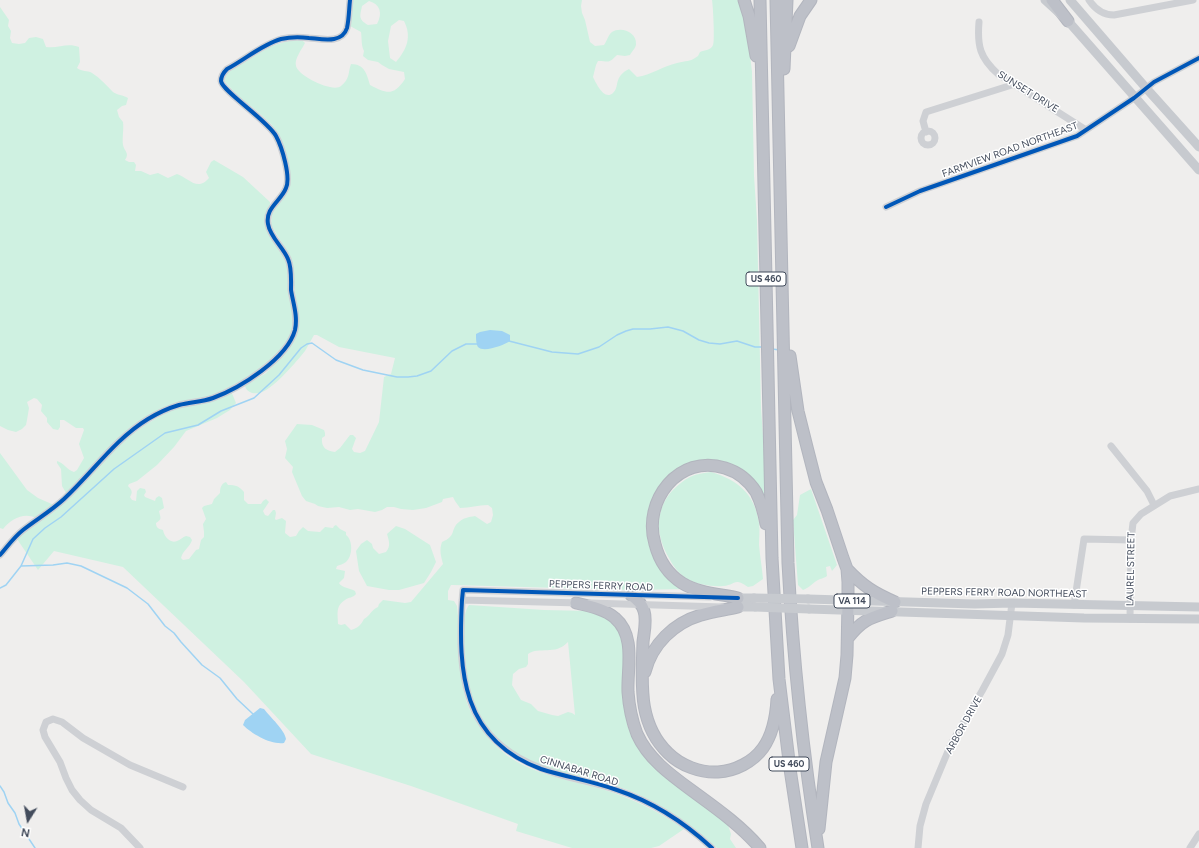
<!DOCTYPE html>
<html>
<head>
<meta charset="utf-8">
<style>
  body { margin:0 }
  #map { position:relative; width:1199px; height:848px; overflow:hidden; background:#efeeed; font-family:Figtree,sans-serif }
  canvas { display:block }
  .north { position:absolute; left:8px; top:800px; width:40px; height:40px; -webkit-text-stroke:3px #fff; paint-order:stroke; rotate:191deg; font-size:11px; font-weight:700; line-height:16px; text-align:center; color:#434c5c }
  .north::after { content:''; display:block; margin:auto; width:14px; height:18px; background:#434c5c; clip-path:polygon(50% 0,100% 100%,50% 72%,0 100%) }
</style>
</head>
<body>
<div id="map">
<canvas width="1199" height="848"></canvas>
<div class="north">N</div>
</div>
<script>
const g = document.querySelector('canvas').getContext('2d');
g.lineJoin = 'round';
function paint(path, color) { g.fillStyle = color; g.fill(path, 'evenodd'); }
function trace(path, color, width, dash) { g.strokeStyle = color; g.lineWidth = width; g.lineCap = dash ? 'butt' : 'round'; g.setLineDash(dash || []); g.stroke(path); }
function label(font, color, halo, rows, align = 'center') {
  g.font = font + ' Figtree,sans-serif'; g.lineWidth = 3; g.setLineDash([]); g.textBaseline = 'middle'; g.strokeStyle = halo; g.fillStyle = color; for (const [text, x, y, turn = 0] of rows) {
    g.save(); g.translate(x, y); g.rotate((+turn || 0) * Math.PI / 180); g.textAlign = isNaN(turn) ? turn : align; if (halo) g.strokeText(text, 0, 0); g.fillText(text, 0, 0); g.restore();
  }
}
paint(new Path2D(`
  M353,0H582L581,6L582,13L585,20L590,42L595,46L604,45C607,41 608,35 612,32C621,26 637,32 636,44C636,48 632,51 630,55L625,56L617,55C608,64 610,61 598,61L596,65L593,77C596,83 604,101 613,93C620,87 613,77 629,69L637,77C651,75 663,66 677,63C687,60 688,63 698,56L700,52C705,50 711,50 713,45C715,42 713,5 712,0H739L748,38L752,72L754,176L757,220L761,408L764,450L765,501L725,466L673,476L649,537L687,589L631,590L453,585H451L448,591V600L454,601L457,606C461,636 457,666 465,696C468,708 474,719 481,728C512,774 558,776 605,790C633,799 660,812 684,829L659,846L651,848H572L516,831L518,824L411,786L311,754L244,682L123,567L54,551L38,570L17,539L123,441L145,425L171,410L231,391L236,403L230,410L217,418L186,431L174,447L157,465L137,481L129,484L128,486C132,490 133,492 130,497L132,500L136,501L137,491L140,488L145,489L146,492L144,495L145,497L155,501L156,498L159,496L162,498L164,508L159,511C160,517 163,519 156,523C156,528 159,529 163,530C164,536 170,544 177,541C180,540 183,537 186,536L190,537L192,540C190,547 183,550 181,558L183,560L189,559L196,550L199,549L201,540L204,537V532L203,524L206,519L202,508L204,506L212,504L214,499L220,493C220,488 221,484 226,482L228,485C236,485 239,486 244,492V500L248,504H261L263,501L266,499L269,502L263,511L265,515L268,516L273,510H275L276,513L275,519L276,520L282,518L286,521L285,533L290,537L296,536L299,531L303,527L308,531L320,532L325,527L333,528L334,526L336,525L340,529L346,532V535C353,540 353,556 346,562C344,564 339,565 337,566L336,569L345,571L344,578L339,583C342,588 350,588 355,591L356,594C353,598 349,597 345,600C335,606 338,615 338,624L341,625L345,624L351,630C358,628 361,625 364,619C370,616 371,610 378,607L379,604L383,600L405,603L411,602L443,564C441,556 439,550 442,542C457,536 450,529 459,522C463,518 469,517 475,516L487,524L491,522L493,515L492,508L488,505C478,505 470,508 460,508L455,501L453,497L443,499L442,502L426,508L413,510L401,509L394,507H387L382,510L375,512L358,509L350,510L339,507L327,508L318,506L315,504L306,501L302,496L292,472L293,467L285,458L287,449L285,441L297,424L312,425L324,430L325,433V436L322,438C321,448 327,451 335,452L340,448L350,435H353L356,438L352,449L354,452L360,453L365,451L379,422L384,377L391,374L395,358L339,347L317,335H314C311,340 308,346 305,351C297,361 274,388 262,392C255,395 247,393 245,386L266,373L287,351L298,314L290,256L271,225L272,213L288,192L290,187V178L278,134L272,125L257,111L239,97L224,81L225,78L228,72C256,58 267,41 302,40L305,43C302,49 294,59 296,66C298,76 333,93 341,86C350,79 348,72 351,64C365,64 367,75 370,85C387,94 394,96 405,79L404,72L389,69L382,65L378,62L368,60L363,56L364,51C361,45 362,39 361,32L350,26ZM369,1C380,4 383,13 377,24L368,25C358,19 360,16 362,6ZM399,20L404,21C412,37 407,49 396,62L390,58L388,41L391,26Z
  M0,7L9,20L8,26L11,31L10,38L12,43L19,44L25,43L29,38L36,37L43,39L46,47C58,49 67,42 79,47L80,62L77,68C82,72 87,70 92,73C100,78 106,85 113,92C117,95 123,95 128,98L126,105L122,106L117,110L119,117L123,122C124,129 122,138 123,145C124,151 130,153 125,160L129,162H134L136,165L135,171H141L150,175L158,173L168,178L177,174C189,178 197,192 209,178L206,172L211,162L214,160L243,177L270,202V204L265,216L286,260L294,324L288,342L266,365L239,382L216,394L157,412L66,493L62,486L61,469L57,463V461C64,463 67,470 74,472L77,470L84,458L79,444L84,430L83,428H76L64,420H60V427L58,430L53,429L47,422V418L41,411L42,405L37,399L34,398L27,402L29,408L27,420L26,425L22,429L16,432L8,430L0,426Z
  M0,453L27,490L38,498L54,505L36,518C24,512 11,519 3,529L0,528Z
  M711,472C738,480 755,494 759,523C760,530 759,538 759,545C760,556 762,568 763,579L753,586L748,587C733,577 737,585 723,586C712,587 696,584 687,579C679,574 673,566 669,558C656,536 654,510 673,490C678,485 684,480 690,477C696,474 704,473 711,472Z
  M811,489L837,565L832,571L830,566L826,567L827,576C823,579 821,578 818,580C812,583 811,587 803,590L798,585L793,520L797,515L800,495Z
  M396,526L405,529L430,545L436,562L431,572L424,583L399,590H389L367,586L359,571L356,551L361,544L367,540L372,544L373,548L379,554L386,552C391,546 389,541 387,534Z
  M469,605L544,610L589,611L606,615L622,631L630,724L627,725L633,736L727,822L731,834L730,839L736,848H717C691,824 662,804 628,790C614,785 599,781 585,777C571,774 557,772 543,767C492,746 467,711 465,655C464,642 461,615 469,605ZM568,642L575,715L572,713L568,712L558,716L552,715L538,711L531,704L521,700L512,685L513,674L519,669L526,667L528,664V654C539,646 555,656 568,642Z`), '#cff1e1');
paint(new Path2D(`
  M490,330L502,331L510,335V341C504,345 484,353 478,347C476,344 476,338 476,334L480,332Z
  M260,708L264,709C270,717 285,730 286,739L284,743C271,745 252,734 243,725L245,720Z`), '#9fd3f3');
trace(new Path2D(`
  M509,341L552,352L578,354L599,347L617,335L626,331L633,329H650L668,327L683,331L699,340L709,343L720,344L737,341L755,347H762
  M772,349L780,350
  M21,566L53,565L67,563L81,566L127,588L148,604L165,626L174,633L181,642L202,665L220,678L237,699L253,714
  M0,588L6,585L21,566L33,539L45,528L61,517L114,469L165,433L198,425L221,411L254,398L279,375L301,348L307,344L312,343L336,360L363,370L397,377H408L417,376L431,371L452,351L466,344H477
  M0,786L4,792L8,803L15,813L19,824L35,848`), '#9fd3f3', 1.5);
const highway = new Path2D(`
  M744,0L749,16L756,56
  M760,0L772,558L779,679L790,769L802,848
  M776,0L788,563C793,659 803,753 818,848
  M1052,0L1068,21
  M789,46L800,16L811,0
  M784,69L787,0
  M790,356L798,411L807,447L816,482L827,510L843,558L847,569L848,582V601L847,655L845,678L826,762L819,829
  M847,569C863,586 874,593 895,602
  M631,595C637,599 642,604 644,611C647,620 644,633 643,642C642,682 637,723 668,753C681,766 701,773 718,772C735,771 753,762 763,748C773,734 776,717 777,699
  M738,598C720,594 698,593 682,583C668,574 659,560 655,544C642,501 679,453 725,468C738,472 749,481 756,492C761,502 764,513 766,524
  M576,603C589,606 605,609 615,618C636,636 627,668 628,692C629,706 632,721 637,734C649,761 675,778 698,795C720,811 742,827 760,848
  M848,638C863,619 870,618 892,611
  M645,672C652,644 674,623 701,615C713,611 726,610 738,607`);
trace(highway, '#b2b5be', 13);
trace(new Path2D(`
  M1089,0C1095,9 1102,15 1114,15L1193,0
  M979,22C977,46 980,58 998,74L1086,130
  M921 138a7 7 0 1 1 14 0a7 7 0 1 1-14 0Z
  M926,132L923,121L926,112L1015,84
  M886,207L920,191L1077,136L1134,98L1154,82L1199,58
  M1111,446L1147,491L1154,505
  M0,555C7,547 14,537 23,530C37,519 51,511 64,499C92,473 115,439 148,419C158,413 169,408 179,405C190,402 202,402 213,398C240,388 287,359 295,330C298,316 293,303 291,290C291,280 292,268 288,259C283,247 270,237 268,224C265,208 281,201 286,188C291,177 282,147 276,136C267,120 222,91 221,81C221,76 224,72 227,69C244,60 263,44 281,39C290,37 300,37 309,38C322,39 342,44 347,28C349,19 349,9 350,0
  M710,597L463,590C461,608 461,627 461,645C463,704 481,744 538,767C563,778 591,781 617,790C653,802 684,822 712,848
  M462,600L580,603
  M590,603L722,607
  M1074,605L1084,539L1131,540
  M1130,619L1131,540L1133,523L1141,514L1170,496L1199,489
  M140,848L121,828L91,810L80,800L72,790L66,778L60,762L45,737L43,730L46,722L53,719L62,722L83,738L130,765L183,787
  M918,848L920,826L926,804L951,744L982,691L1002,654L1008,635L1012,603
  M1190,848L1199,834`), '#ced0d4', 7);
trace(new Path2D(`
  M1045,0L1068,21L1199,170
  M1070,0L1146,88L1199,147
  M738,598H754
  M808,599L975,604L1012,603L1199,607
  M738,607H755
  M809,609L1084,618L1199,619`), '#c7cacf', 9);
trace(highway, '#bdc0c8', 11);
trace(new Path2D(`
  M754,598L808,599
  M755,607L809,609`), '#c7cacf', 9);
trace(new Path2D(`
  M886,207L920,191L1077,136L1134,98L1154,82L1199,58
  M0,555C7,547 14,537 23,530C37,519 51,511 64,499C92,473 115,439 148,419C158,413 169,408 179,405C190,402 202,402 213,398C240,388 287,359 295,330C298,316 293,303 291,290C291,280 292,268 288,259C283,247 270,237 268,224C265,208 281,201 286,188C291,177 282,147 276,136C267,120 222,91 221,81C221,76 224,72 227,69C244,60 263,44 281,39C290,37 300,37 309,38C322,39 342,44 347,28C349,19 349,9 350,0
  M712,848C684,822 653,802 617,790C592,781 566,777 541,769C462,740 458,672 462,600L463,590L738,598`), '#0057b8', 4);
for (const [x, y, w] of [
  [766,279,40],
  [852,601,36],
  [789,764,40]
]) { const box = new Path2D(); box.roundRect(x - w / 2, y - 7, w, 14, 3); g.fillStyle = '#fff'; g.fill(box); trace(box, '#434c5c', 1); }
label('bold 9px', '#434c5c', null, [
  ["US 460",766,279],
  ["VA 114",852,601],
  ["US 460",789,764]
]);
label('10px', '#434c5c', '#fff', [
  ["SUNSET DRIVE",1028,92,32],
  ["FARMVIEW ROAD NORTHEAST",1010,150,-20],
  ["LAUREL STREET",1131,569,-89],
  ["PEPPERS FERRY ROAD",601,586,2],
  ["PEPPERS FERRY ROAD NORTHEAST",1004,593,1],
  ["ARBOR DRIVE",964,725,-61],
  ["CINNABAR ROAD",579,771,17]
]);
</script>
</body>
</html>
